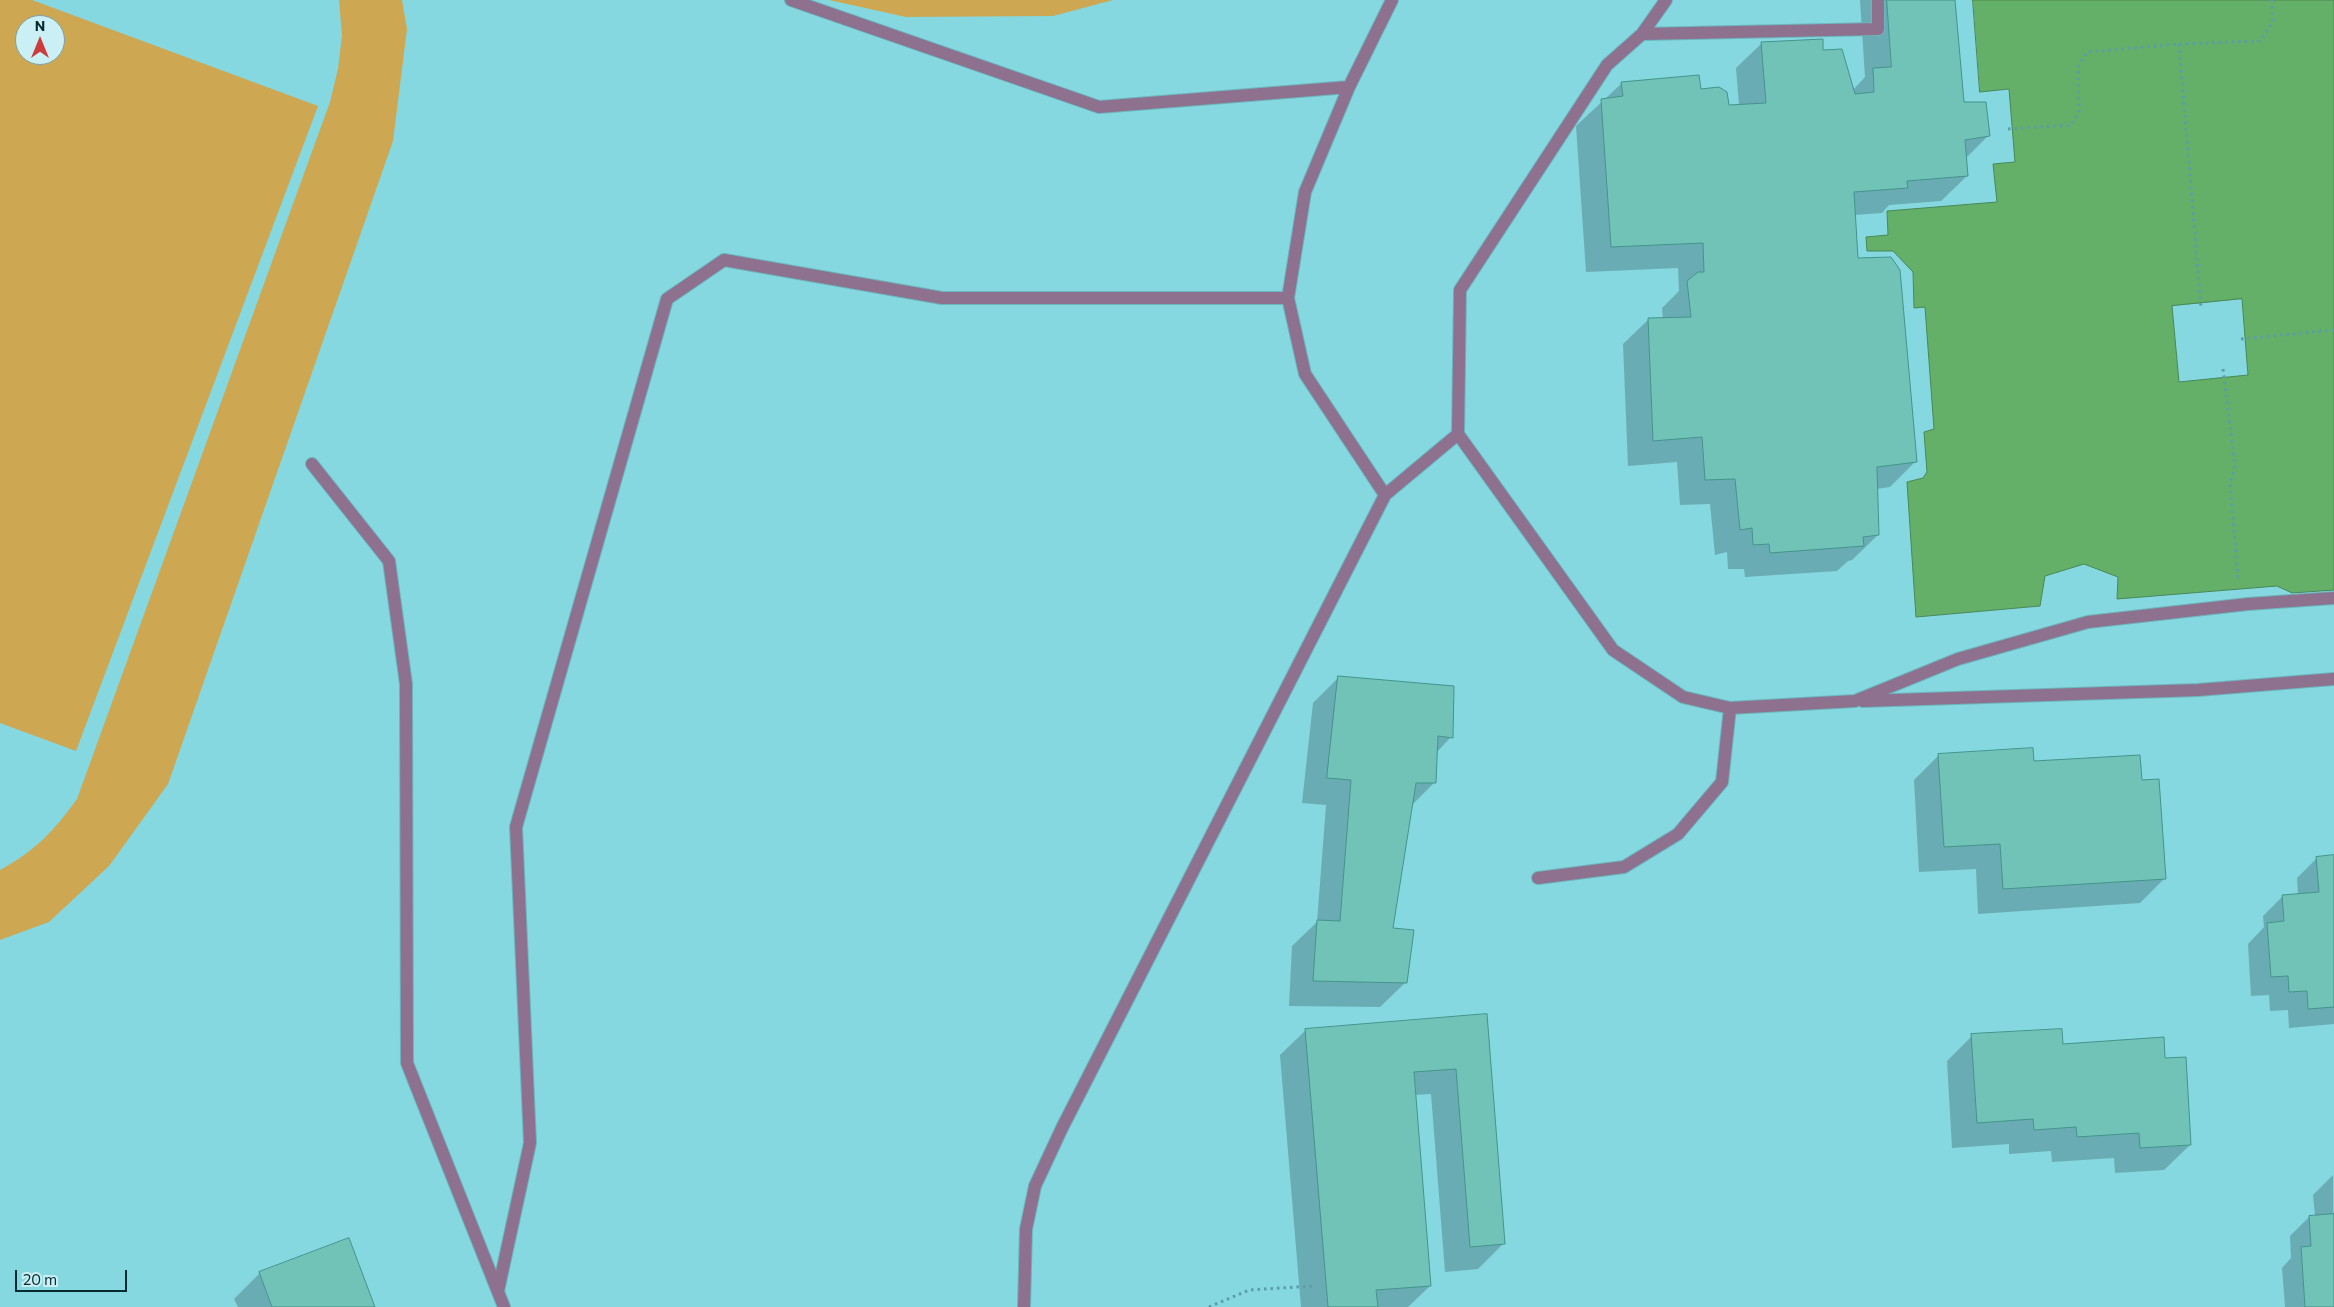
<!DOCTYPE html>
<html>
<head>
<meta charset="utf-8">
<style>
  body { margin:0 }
  #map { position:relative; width:2334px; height:1307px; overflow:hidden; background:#85d7e0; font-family:Commissioner,sans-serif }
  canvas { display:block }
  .north { position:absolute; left:15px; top:15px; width:50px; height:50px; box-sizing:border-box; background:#caf0f5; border:1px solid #7ca1a5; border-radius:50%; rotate:0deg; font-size:14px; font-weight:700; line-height:20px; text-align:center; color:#062b2e }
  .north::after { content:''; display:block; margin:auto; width:18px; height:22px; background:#cb3c3c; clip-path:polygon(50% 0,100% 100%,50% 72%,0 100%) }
  .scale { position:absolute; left:15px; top:1270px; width:112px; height:22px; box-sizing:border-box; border:2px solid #062b2e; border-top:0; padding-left:6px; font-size:15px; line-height:18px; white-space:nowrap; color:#062b2e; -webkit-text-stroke:4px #caf0f5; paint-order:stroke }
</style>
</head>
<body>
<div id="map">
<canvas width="2334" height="1307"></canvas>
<div class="north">N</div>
<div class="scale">20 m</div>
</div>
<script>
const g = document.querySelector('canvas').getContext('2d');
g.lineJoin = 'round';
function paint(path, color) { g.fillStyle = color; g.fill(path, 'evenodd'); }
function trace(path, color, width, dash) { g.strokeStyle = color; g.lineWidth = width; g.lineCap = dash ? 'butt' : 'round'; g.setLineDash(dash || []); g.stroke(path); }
paint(new Path2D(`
  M0,0H32L318,106L76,751L0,723ZM25,25H55V55H25Z
  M339,0H402L407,29L393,141L168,784L109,866L49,922L0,940V870C35,851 54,831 77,799L330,102L338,69L342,35Z
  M829,0H1113L1053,16L906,17Z`), '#cda752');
const water = new Path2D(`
  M1973,0H2334V590L2292,593L2277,586L2117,599L2118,577L2084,564L2045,576L2040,606L1916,617L1907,482L1923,478L1927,472L1924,432L1934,429L1925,307L1914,308L1913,272L1893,251H1867L1866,237L1888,235L1887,211L1997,202L1993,164L2015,162L2009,89L1980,92ZM2242,299L2248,375L2179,382L2172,306Z`);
paint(water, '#64b068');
trace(water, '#488857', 1);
paint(new Path2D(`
  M1860,0H1954L1962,103L1988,136L1965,159L1967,176L1941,201L1889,205L1882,213L1854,215L1857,259L1916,461L1890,487L1876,489L1878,535L1852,560L1848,561L1837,571L1745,577L1744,569H1728L1727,552L1715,555L1710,504L1680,505L1677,462L1628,466L1623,344L1649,319H1663L1662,308L1679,291L1678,268L1586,272L1576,126L1622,83L1700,90L1728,106L1739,105L1736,68L1762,43L1821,52L1853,90L1865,77Z
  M1339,677L1451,737L1436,753L1434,783L1411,806L1392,930L1406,982L1380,1007L1289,1006L1292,946L1317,922L1326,805L1302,803L1313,703Z
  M1939,755L2033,763L2140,781L2165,878L2140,903L1978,914L1976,869L1919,872L1914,780Z
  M2334,856V1024L2289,1028L2288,1010L2270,1011L2269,995L2251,996L2248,944L2264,927L2263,916L2283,896L2298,895L2297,878L2317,858Z
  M1485,1016L1504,1243L1478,1269L1445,1272L1431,1094L1414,1095L1430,1286L1408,1307H1301L1280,1055L1306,1030Z
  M1972,1036L2164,1059L2190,1145L2164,1170L2115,1173L2114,1158L2052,1162L2051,1151L2009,1154V1144L1952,1148L1947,1061Z
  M2333,1175L2334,1307H2285L2282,1268L2291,1258L2290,1236L2309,1217L2315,1216L2313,1195Z
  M260,1273L374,1307H238L234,1299Z`), '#0003');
const building = new Path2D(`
  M1887,0H1955L1964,102H1986L1990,136L1965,140L1968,176L1907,181L1908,188L1854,192L1858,258L1891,257L1900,270L1917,462L1877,467L1879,535L1863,537L1864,546L1770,553L1769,544L1753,545L1752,528L1740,530L1735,479L1705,480L1702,437L1653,441L1648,318L1691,317L1687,281L1698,272H1704L1703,243L1611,247L1601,99L1623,96L1621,82L1699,75L1701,89L1719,87L1727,92L1729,105L1766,103L1761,42L1823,39V50L1842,49L1855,94L1874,92L1873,68L1891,67Z
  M1338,676L1454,686L1453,738L1438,736L1436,783H1416L1393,928L1414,930L1407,983L1313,981L1317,920L1340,921L1351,780L1327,778Z
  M2033,748L2034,761L2140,755L2142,780L2159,779L2166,879L2003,889L2000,844L1944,847L1938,754Z
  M2334,855V1007L2308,1009L2307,991L2289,992L2288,976L2271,977L2267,923L2284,921L2282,895L2319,892L2316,857Z
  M1487,1014L1505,1244L1470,1247L1456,1069L1414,1072L1431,1286L1376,1290L1378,1307H1328L1305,1029Z
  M2062,1029L2063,1044L2164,1037L2165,1058L2186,1057L2191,1145L2140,1148L2139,1133L2077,1137L2076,1127L2034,1130L2033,1119L1977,1123L1971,1034Z
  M2334,1214V1307H2305L2301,1247L2311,1246L2309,1216Z
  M349,1238L375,1307H272L259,1272Z`);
paint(building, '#71c2b7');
trace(building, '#43948b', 1);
const minor = new Path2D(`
  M791,0L1099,107L1349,87
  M1642,34L1878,29V0
  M1458,434L1613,650L1683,697L1730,708L1855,701L1958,659L2088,622L2248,604L2334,598
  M312,464L389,561L406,684L407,1063L504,1307
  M1385,495L1458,434L1460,290L1607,65L1642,34L1666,0
  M1863,701L2198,690L2334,679
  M1538,878L1624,867L1678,834L1722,782L1730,708
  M498,1291L530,1143L516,827L667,299L724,260L942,298H1288
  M1024,1307L1026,1229L1035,1186L1062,1128L1385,495L1305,374L1288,298L1305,192L1349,87L1392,0`);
trace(minor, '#6cb5bc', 14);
trace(new Path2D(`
  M2179,44L2201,308
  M2008,129L2071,125L2079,113L2078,67L2087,52L2179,44L2260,41L2273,22L2272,0
  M2241,339L2334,330
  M2223,369L2235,467L2230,484L2238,579
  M1209,1307L1249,1290L1312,1286`), '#5b9ea5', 3, [2.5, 4]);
trace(minor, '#8e708f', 12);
</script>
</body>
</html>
